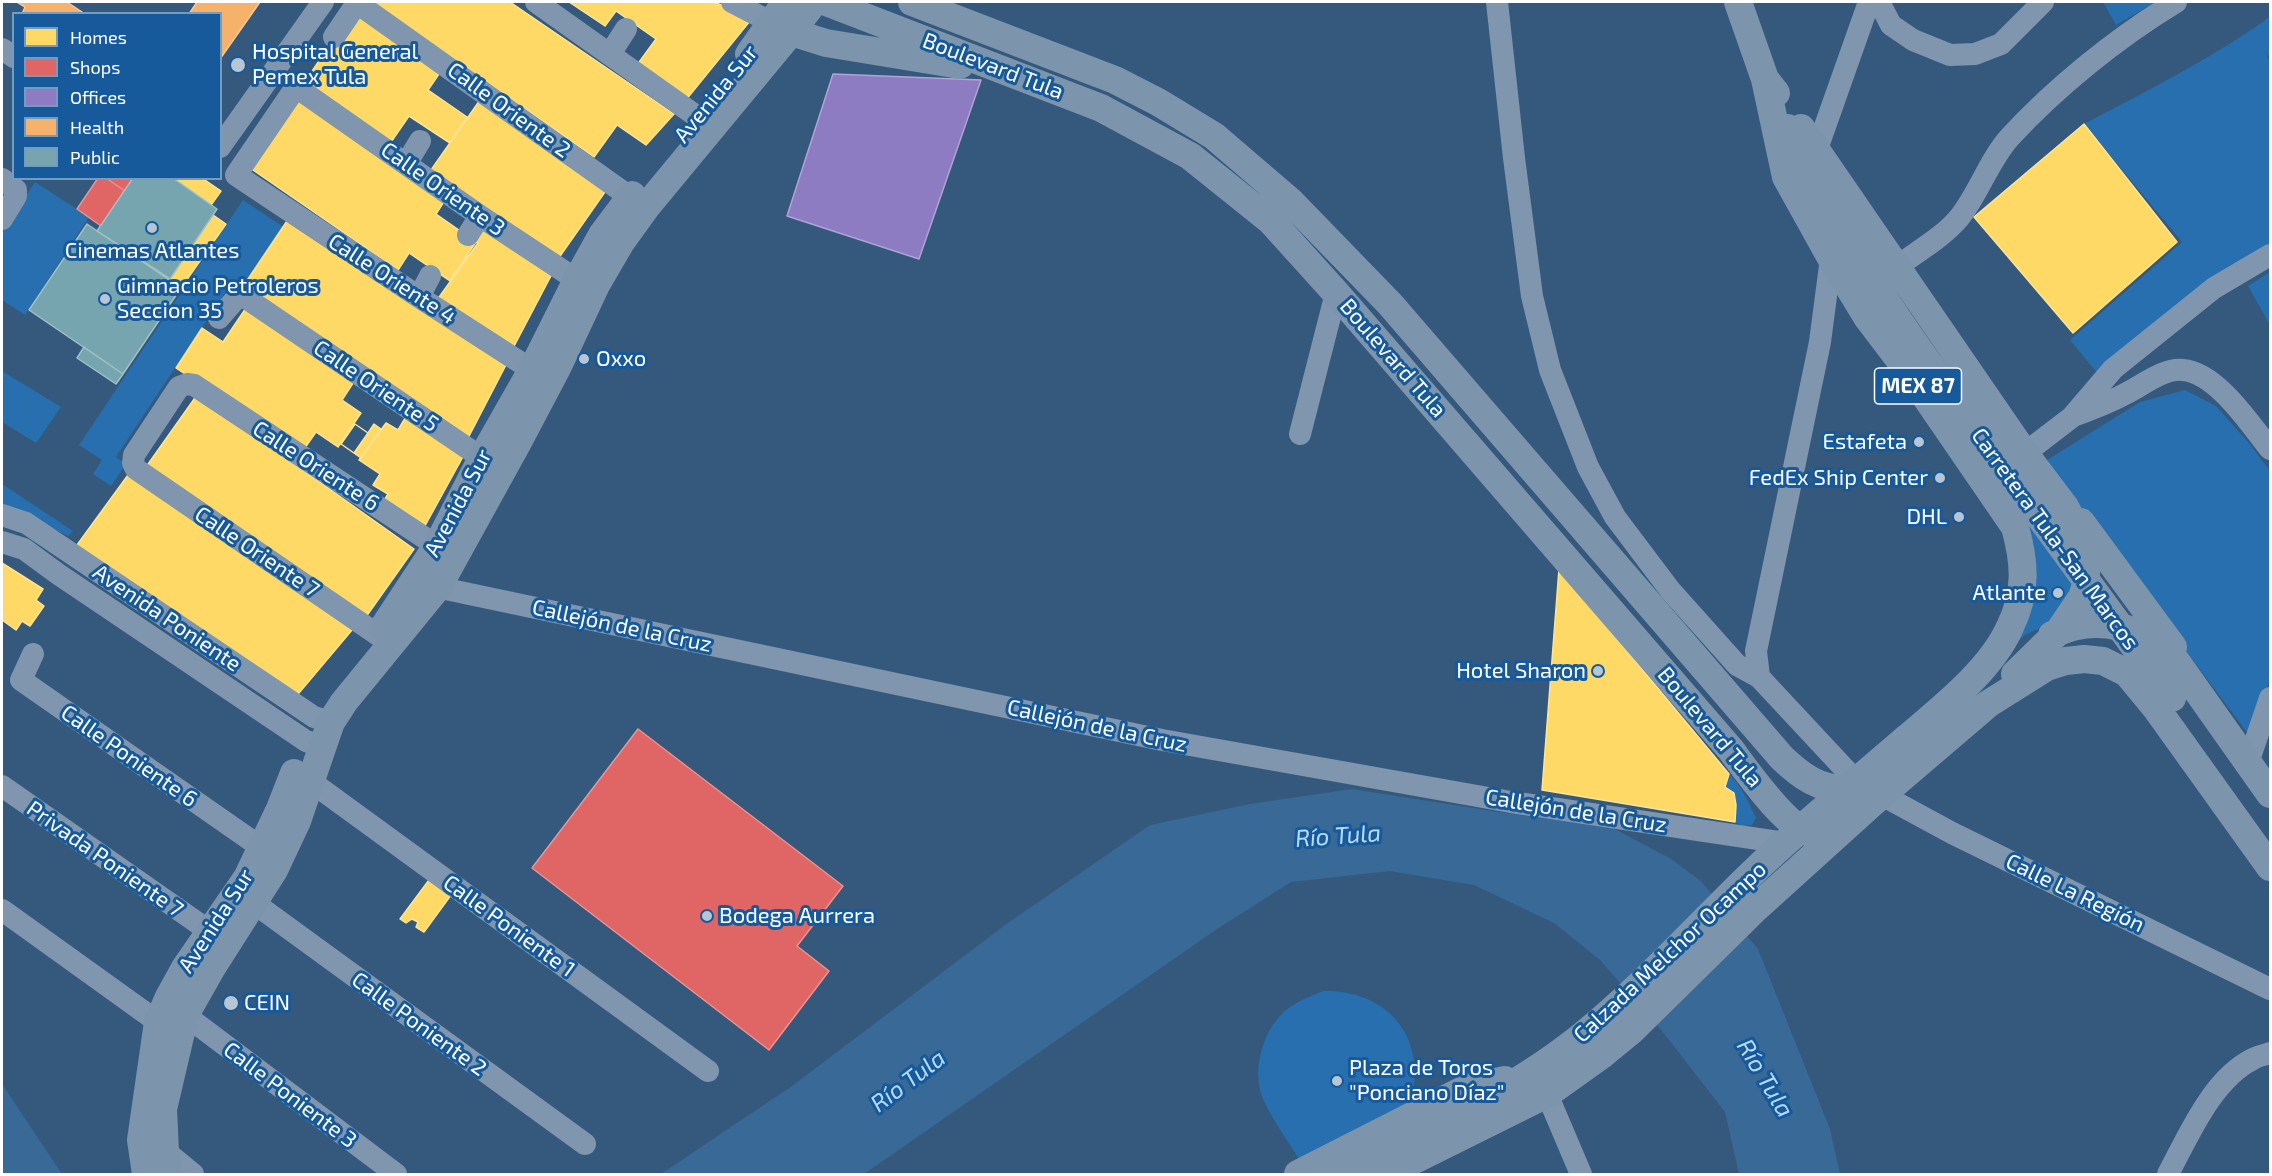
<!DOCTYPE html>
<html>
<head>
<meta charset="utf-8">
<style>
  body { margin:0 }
  #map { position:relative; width:2272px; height:1176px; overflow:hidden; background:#34597d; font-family:"Exo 2",sans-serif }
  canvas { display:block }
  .frame { position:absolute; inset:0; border:3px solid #fff; pointer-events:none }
  .legend { position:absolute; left:12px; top:12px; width:210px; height:168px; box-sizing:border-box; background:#165a9b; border:2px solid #739cc3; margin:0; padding:8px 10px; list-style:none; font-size:18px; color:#fff }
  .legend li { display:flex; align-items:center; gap:12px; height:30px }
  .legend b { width:30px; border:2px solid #739cc3 }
</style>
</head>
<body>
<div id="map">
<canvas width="2272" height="1176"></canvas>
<div class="frame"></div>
<ul class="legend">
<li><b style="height:16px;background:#ffd966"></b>Homes</li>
<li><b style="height:16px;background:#e06666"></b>Shops</li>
<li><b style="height:16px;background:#8e7cc3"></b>Offices</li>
<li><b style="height:16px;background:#f6b26b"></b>Health</li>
<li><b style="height:16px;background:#76a5af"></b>Public</li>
</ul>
</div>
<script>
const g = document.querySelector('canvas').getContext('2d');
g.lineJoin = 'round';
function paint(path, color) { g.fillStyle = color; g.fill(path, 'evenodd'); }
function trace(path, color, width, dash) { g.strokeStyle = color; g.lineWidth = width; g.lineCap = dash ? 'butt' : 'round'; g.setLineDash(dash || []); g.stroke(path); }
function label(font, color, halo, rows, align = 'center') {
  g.font = font + ' "Exo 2",sans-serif'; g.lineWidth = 6; g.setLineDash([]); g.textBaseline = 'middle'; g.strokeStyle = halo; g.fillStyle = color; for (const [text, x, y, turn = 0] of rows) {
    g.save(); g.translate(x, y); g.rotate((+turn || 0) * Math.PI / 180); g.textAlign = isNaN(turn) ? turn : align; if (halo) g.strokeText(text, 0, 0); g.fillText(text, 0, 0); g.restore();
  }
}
paint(new Path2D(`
  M2103,2H2156L2116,25Z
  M2270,17V59L2264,50L2270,62V254L2104,381L2070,340L2182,242L2084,124C2147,91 2212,58 2270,17Z
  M35,182L89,217L25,315L2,300V233Z
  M243,200L285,228L244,290L232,282L116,457L126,464L111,486L93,474L102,460L79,445Z
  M2270,272V325L2248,286Z
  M2,371L61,407L36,443L2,422Z
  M2185,390L2216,406L2249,443L2270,471V678L2252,739L2044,462L2140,402Z
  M2009,480L2077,572L2060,619L2025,635L2008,650L2016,636Z
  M2,484L73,531L68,536L16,510L2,507Z
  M1729,774C1744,790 1747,799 1756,818L1752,825L1743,826L1735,822L1736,805L1734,793L1725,787Z
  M1323,991C1373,990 1414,1019 1415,1072C1415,1083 1412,1094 1409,1104L1304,1167C1291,1145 1274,1123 1263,1099C1251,1070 1263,1026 1290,1007C1300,1000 1311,996 1323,991Z`), '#276faf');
paint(new Path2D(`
  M1352,789L1492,811L1613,828L1671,859L1701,881L1758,949L1830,1129L1840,1174H1739L1725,1112L1662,1031L1600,960L1554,923L1474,885L1390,871L1291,882L1217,929L864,1174H661L792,1086L1005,925L1150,825L1250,804Z
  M2,1084L62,1174H2Z`), '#396996');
const homes = new Path2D(`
  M372,2H510L674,114L646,145L617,125L594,157Z
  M569,2H713L754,16L685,101L637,65L656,39L616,11L605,26Z
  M353,11L441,71L428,90L467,117L450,143L409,116L391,142L304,83Z
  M297,99L445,200L436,214L476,242L450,281L409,253L398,270L250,168Z
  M480,100L607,189L558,259L431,170Z
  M2084,124L2177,242L2073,333L1974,217Z
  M173,178H202L221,191L211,205Z
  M213,215L226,224L181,288L170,279Z
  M291,215L508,361L467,440L242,288Z
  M486,226L553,272L512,350L437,300L478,243L476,242Z
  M246,308L355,380L342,400L361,413L338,447L316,432L302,452L176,368L202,328L223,342Z
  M197,395L414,549L363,621L146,467Z
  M407,415L465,453L421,533L383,502L388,494L373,485L380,474L359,460L386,423L398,430Z
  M355,424L368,433L374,424L381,429L361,458L341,444Z
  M355,424L368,433L354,453L341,444Z
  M128,475L352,630L293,700L77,545Z
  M2,563L43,589L36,600L44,606L30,626L22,621L16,630L2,620Z
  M1559,569L1729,774L1725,787L1734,793L1736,805L1735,822L1542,790Z
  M429,880L451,895L424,932L416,927L418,922L412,919L406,923L400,919Z`);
paint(homes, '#ffd966');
trace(homes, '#ffe494', 1.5);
const shops = new Path2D(`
  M98,178H106L125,191L101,226L77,209Z
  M106,178H133L125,191Z
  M638,729L843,886L797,946L829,971L769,1050L532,868Z`);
paint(shops, '#e06666');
trace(shops, '#e99494', 1.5);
const offices = new Path2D(`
  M833,74L981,80L919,259L787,216Z`);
paint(offices, '#8e7cc3');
trace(offices, '#b0a3d5', 1.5);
const health = new Path2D(`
  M17,2H67L85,14H22L25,7Z
  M197,2H260L220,59V14H189Z`);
paint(health, '#f6b26b');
trace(health, '#f9c997', 1.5);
const public = new Path2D(`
  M133,178H173L217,209L170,279L97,231Z
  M87,224L181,288L123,374L29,310Z
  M84,347L123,374L116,384L77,358Z`);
paint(public, '#76a5af');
trace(public, '#9fc0c7', 1.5);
trace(new Path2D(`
  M536,2L699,118
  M732,2L786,30
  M1497,2L1514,158L1532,296L1550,370L1588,467L1615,517L1670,590L1737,665L1759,677L1856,781L1952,833L2270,989
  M1879,2L1891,25L1913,40L1950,55L1975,54L2001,44L2043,2
  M334,37L357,3L630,197
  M2,49L14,57
  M610,54L626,29
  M220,147L323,2
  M1805,156L1817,149L1869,2
  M406,164L420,141
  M2,179L16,190V196L2,219
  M468,235L480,216
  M1898,266C1918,251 1943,237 1959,218C1979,193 1989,160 2010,137C2056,87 2118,37 2176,2
  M419,297L430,276
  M219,318L240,294L482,458L496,465
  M532,370L419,297L236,175L296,87L480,216L577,280
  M2076,415C2092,409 2108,403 2123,395C2141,387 2162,368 2183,370C2217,373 2250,424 2270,449
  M1300,434L1336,293
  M2012,463L2072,417L2113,369L2214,288L2270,255
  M2,515L26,523L314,717L331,722
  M2,542L24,549L58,574L306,741L321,746
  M422,584L1162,740L1511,802L1785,843
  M378,635L136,469L133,463L134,455L179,387L187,384L194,385L437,546L451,553
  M33,654L21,680L262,848
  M1759,677L1756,651L1820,342L1831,258
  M2248,763L2270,698
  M310,781L708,1071
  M2,786L222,940
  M254,903L585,1144
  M2,910L158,1022
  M185,1015L396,1174
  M1547,1094L1581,1174
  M156,1147L165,1151L193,1174
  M2168,1174C2188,1137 2212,1079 2253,1059C2258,1056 2265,1055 2270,1053`), '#7f96ae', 22);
trace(new Path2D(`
  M826,2L1101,108L1190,156L1271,221L1336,293L1731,750C1746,770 1789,832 1813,833C1828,833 1844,823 1857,817
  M912,2L1115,80L1158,102L1214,136L1291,202L1390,304L1782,758C1802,777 1818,788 1846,790
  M1738,2L1765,79L1776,93
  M791,32L826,43L960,65
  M749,54L786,2
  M1788,128C1840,242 1914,345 1988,446C2049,530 2111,614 2172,698
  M1801,128L2025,454L2065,507L2077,529L2083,548L2086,567V584L2082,597L2059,631L2015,674
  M2081,522L2173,647
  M383,628L437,546L482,458L532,370L577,280L602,235L632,195
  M2052,635C2096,613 2144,626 2176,661L2270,794
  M146,1174L141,1140L158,1022L169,997L185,968L247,878L280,809L294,773
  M166,1174L163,1109L185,1015L211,969L274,870L297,821L331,722L344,702L438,587L518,442L557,368L596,285L621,242L647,206L791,32L814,2
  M1298,1174L1467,1088L1505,1080
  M1341,1174C1424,1132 1510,1094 1582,1036C1661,972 1726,892 1803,827C1838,797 1873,767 1907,738C1942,708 1991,670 2010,627C2027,592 2025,563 2015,527L1908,371L1867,317L1831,258L1786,177L1765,79
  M1386,1174L1547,1094L1603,1054L1631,1031L1756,908L1871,804L1988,704L2047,667L2066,661L2084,659L2103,661L2127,673L2156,708L2270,867`), '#7c95ac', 28);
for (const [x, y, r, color] of [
  [238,65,8,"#b8c5d2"],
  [152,228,6,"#b8c5d2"],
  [105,299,6,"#b8c5d2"],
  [584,359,6,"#b8c5d2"],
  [1919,442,6,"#b8c5d2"],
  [1940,478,6,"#b8c5d2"],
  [1959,517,6,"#b8c5d2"],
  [2058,593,6,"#b8c5d2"],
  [1598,671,6,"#b8c5d2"],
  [707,916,6,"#b8c5d2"],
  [231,1003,8,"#b8c5d2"],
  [1337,1081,6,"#b8c5d2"]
]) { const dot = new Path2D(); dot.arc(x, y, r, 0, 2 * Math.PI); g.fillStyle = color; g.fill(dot); trace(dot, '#165a9b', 2); }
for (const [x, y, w] of [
  [1918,386,87]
]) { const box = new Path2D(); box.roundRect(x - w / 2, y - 18, w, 36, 4.5); g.fillStyle = '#165a9b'; g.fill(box); trace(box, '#fff', 1.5); }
label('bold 21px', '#fff', null, [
  ["MEX 87",1918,386]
]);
label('22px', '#fff', '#165a9b', [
  ["Hospital General",252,52],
  ["Pemex Tula",252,77],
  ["Cinemas Atlantes",152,251,"center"],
  ["Gimnacio Petroleros",117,286],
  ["Seccion 35",117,311],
  ["Oxxo",596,359],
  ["Estafeta",1907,442,"right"],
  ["FedEx Ship Center",1928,478,"right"],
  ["DHL",1947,517,"right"],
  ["Atlante",2046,593,"right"],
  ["Hotel Sharon",1586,671,"right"],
  ["Bodega Aurrera",719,916],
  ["CEIN",244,1003],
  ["Plaza de Toros",1349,1068],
  ["\"Ponciano Díaz\"",1349,1093]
], 'left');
label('22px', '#fff', '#165a9b', [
  ["Boulevard Tula",993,66,21],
  ["Avenida Sur",716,94,-51],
  ["Calle Oriente 2",509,110,36],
  ["Calle Oriente 3",443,189,35],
  ["Calle Oriente 4",392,279,33],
  ["Boulevard Tula",1393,358,49],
  ["Calle Oriente 5",376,386,34],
  ["Calle Oriente 6",316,466,33],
  ["Avenida Sur",458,503,-62],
  ["Carretera Tula-San Marcos",2055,539,54],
  ["Calle Oriente 7",257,552,34],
  ["Avenida Poniente",167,618,34],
  ["Callejón de la Cruz",622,626,12],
  ["Callejón de la Cruz",1097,726,12],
  ["Boulevard Tula",1710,727,50],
  ["Calle Poniente 6",129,756,35],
  ["Callejón de la Cruz",1576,811,9],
  ["Privada Poniente 7",105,859,35],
  ["Calle La Región",2075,893,26],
  ["Avenida Sur",216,921,-57],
  ["Calle Poniente 1",509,926,36],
  ["Calzada Melchor Ocampo",1670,952,-43],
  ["Calle Poniente 2",419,1024,36],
  ["Calle Poniente 3",290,1095,37]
]);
label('italic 24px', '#b8dbf9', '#165a9b', [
  ["Río Tula",1338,836,-4],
  ["Río Tula",1765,1078,59],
  ["Río Tula",908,1081,-37]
]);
</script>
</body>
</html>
